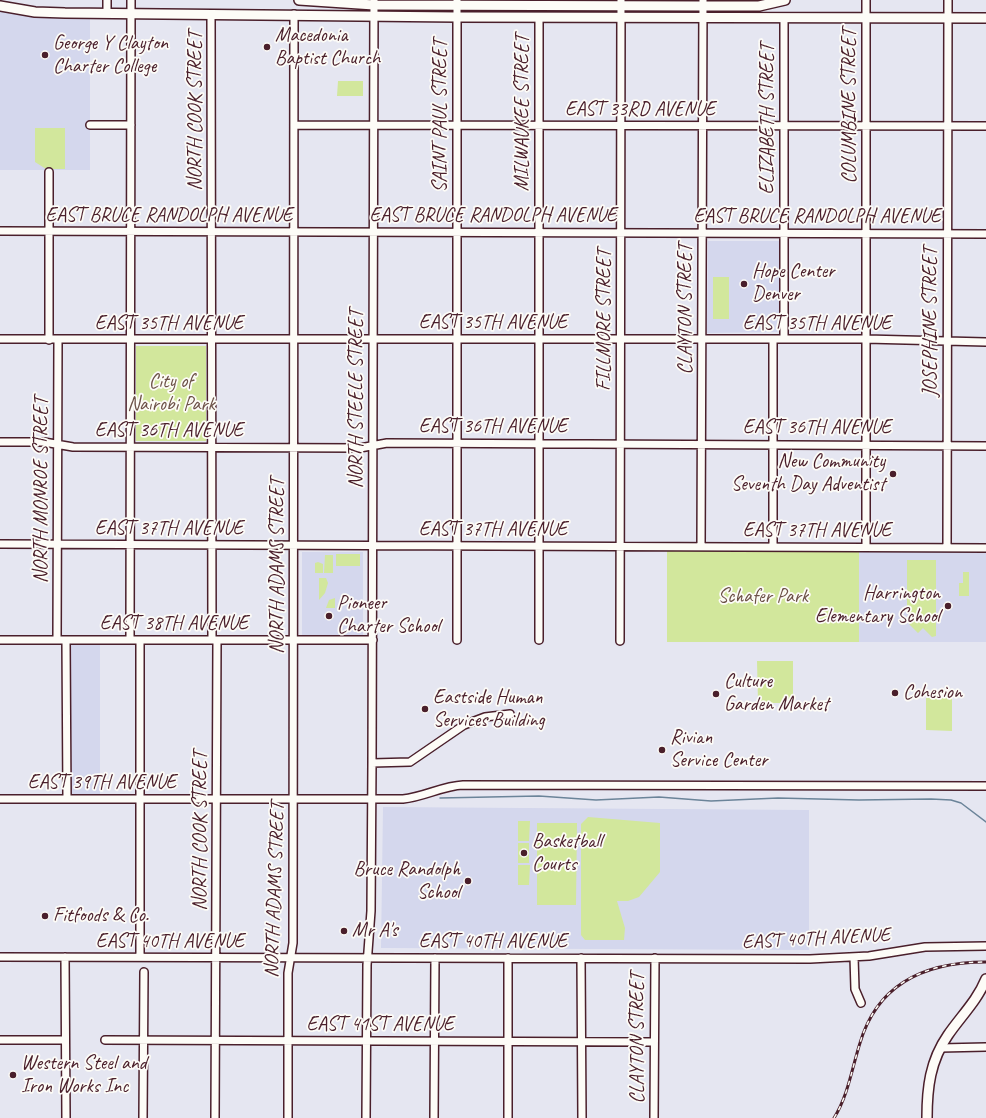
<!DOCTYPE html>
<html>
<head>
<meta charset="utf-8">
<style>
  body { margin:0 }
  canvas { display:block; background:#e5e6f1 }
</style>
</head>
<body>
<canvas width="986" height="1118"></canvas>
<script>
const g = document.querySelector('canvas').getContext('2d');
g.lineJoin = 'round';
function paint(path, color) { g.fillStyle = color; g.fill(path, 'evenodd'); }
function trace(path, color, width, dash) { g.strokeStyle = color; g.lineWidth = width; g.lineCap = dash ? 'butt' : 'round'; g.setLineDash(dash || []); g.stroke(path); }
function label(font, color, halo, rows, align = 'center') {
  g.font = font + ' Caveat,sans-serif'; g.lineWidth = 3.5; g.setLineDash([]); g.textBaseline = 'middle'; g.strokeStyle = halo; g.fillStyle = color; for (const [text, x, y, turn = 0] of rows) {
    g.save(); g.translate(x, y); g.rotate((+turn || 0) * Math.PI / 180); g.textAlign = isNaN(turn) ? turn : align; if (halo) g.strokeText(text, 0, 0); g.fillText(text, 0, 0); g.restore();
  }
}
paint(new Path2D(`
  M0,6L90,13V170H0Z
  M708,241H780L779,326L777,332L707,333Z
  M859,551L986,552V642H859Z
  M302,552H363V635H302Z
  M71,645H100V796H71Z
  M383,807L809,810V950L381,948Z`), '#d4d7ed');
paint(new Path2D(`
  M338,81H363V96H337Z
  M35,128H65V169H46L35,162Z
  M713,277H729V319H713Z
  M136,346H206V441H136Z
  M667,551H859V642H667Z
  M336,554H360V566H336Z
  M325,555H333V573H324Z
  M907,560H936V636L932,637L923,628L918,633L909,624L914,619L907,611Z
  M318,562L323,564V573H315V563Z
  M963,572H969V596H959V583H963Z
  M319,578H326L328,583L325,593L319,600Z
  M335,598V608H326L329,600Z
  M757,661H793V703H758Z
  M926,698H952V731L926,730Z
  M588,817L660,823V872L639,897L628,901H617L625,928L624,940H585L581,935V824Z
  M518,821H530L529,841H518Z
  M537,823H577L576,905H537Z
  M518,843H529V863H518Z
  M518,865H530L529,885H518Z`), '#d2e79c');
trace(new Path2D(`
  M440,798L539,796L596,800L659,797L711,801L778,798L859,800L931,799L951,800L961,803L986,822`), '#6b8499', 1.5);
const minor = new Path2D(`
  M107,0V13
  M211,14L212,640
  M90,125H131
  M294,125L986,126
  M0,231L986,234
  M0,339H866L986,342
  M784,339V18
  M49,340V172
  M0,442H44L73,447L360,448L387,443L986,446
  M0,544L986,548
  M701,547L703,0
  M773,547V339
  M866,547V0
  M947,548L948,0
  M0,640H373
  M57,640L58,340
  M66,640L67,799
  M130,640L131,0
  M457,640V0
  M539,640V17
  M620,641L621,0
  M372,763L410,762L464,725L485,717L510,714
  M0,799H403C424,797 442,786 463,785L986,786
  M0,957L810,959L869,956L925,947L986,946
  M65,957L66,1118
  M140,957V640
  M854,957L855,989L861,1003
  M508,958V1118
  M581,958L582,1118
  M0,1040H65
  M105,1040L654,1042
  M940,1048L986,1047
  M143,1118L144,972
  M215,1118L217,640
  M288,1118V973L293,943L294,14
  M366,1118L367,965L371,911L372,763L374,0
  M434,1118L435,958
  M654,1118L655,958`);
const major = new Path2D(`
  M299,0L374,5L703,6H759L785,0
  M0,6L35,12L65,13L457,17L986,18
  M927,1118C927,1088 930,1061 948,1035C961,1016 977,1001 986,979`);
trace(minor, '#4a1f2b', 10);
trace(major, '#4a1f2b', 12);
trace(minor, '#fdfcf7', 7);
trace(major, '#fdfcf7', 9);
const rail = new Path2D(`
  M834,1118C848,1096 852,1068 860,1043C878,982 927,962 986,962`);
trace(rail, '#4a1f2b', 3);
trace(rail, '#fdfcf7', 1.5, [4.5]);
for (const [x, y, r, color] of [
  [267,47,4,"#4a1f2b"],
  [45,55,4,"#4a1f2b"],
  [744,284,4,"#4a1f2b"],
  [893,474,4,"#4a1f2b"],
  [948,606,4,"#4a1f2b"],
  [329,616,4,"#4a1f2b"],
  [895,693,4,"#4a1f2b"],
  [716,694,4,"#4a1f2b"],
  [425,709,4,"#4a1f2b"],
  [662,750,4,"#4a1f2b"],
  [524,853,4,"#4a1f2b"],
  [468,881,4,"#4a1f2b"],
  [45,916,4,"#4a1f2b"],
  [344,931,4,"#4a1f2b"],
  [13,1075,4,"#4a1f2b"]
]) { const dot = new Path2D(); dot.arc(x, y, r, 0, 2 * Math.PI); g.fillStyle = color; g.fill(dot); trace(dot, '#fdfcf7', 1.5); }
label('20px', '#4a1f2b', '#fdfcf7', [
  ["Macedonia",275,36],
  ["Baptist Church",275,59],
  ["George Y Clayton",53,44],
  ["Charter College",53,67],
  ["Hope Center",752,272],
  ["Denver",752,295],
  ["New Community",885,462,"right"],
  ["Seventh Day Adventist",885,485,"right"],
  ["Harrington",940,594,"right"],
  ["Elementary School",940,617,"right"],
  ["Pioneer",337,604],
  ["Charter School",337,627],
  ["Culture",724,682],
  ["Garden Market",724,705],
  ["Cohesion",903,693],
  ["Eastside Human",433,698],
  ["Services Building",433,721],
  ["Rivian",670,738],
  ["Service Center",670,761],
  ["Basketball",532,842],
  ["Courts",532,865],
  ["Bruce Randolph",460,870,"right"],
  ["School",460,893,"right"],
  ["Fitfoods & Co.",53,916],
  ["Mr A's",352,931],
  ["Western Steel and",21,1064],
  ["Iron Works Inc",21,1087]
], 'left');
label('20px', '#4a1f2b', '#fdfcf7', [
  ["COLUMBINE STREET",850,106,-90],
  ["EAST 33RD AVENUE",640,110],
  ["NORTH COOK STREET",196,111,-90],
  ["MILWAUKEE STREET",523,113,-90],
  ["SAINT PAUL STREET",441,116,-90],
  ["ELIZABETH STREET",768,119,-90],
  ["EAST BRUCE RANDOLPH AVENUE",169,216],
  ["EAST BRUCE RANDOLPH AVENUE",493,216],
  ["EAST BRUCE RANDOLPH AVENUE",817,217],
  ["CLAYTON STREET",686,309,-90],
  ["FILLMORE STREET",605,320,-90],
  ["JOSEPHINE STREET",931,322,-90],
  ["EAST 35TH AVENUE",493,323],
  ["EAST 35TH AVENUE",169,324],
  ["EAST 35TH AVENUE",817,324],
  ["NORTH STEELE STREET",357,399,-90],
  ["EAST 36TH AVENUE",493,427],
  ["EAST 36TH AVENUE",817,428],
  ["EAST 36TH AVENUE",169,431],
  ["NORTH MONROE STREET",42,490,-90],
  ["EAST 37TH AVENUE",169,529],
  ["EAST 37TH AVENUE",493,530],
  ["EAST 37TH AVENUE",817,531],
  ["NORTH ADAMS STREET",278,566,-90],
  ["EAST 38TH AVENUE",174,624],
  ["EAST 39TH AVENUE",102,783],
  ["NORTH COOK STREET",201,831,-90],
  ["NORTH ADAMS STREET",275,890,-88],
  ["EAST 40TH AVENUE",816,939,-3],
  ["EAST 40TH AVENUE",170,942],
  ["EAST 40TH AVENUE",493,942],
  ["EAST 41ST AVENUE",380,1025],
  ["CLAYTON STREET",638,1038,-90]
]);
label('20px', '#6c5147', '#fdfcf7', [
  ["City of",171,382],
  ["Nairobi Park",171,405],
  ["Schafer Park",763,597]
]);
</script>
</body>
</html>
